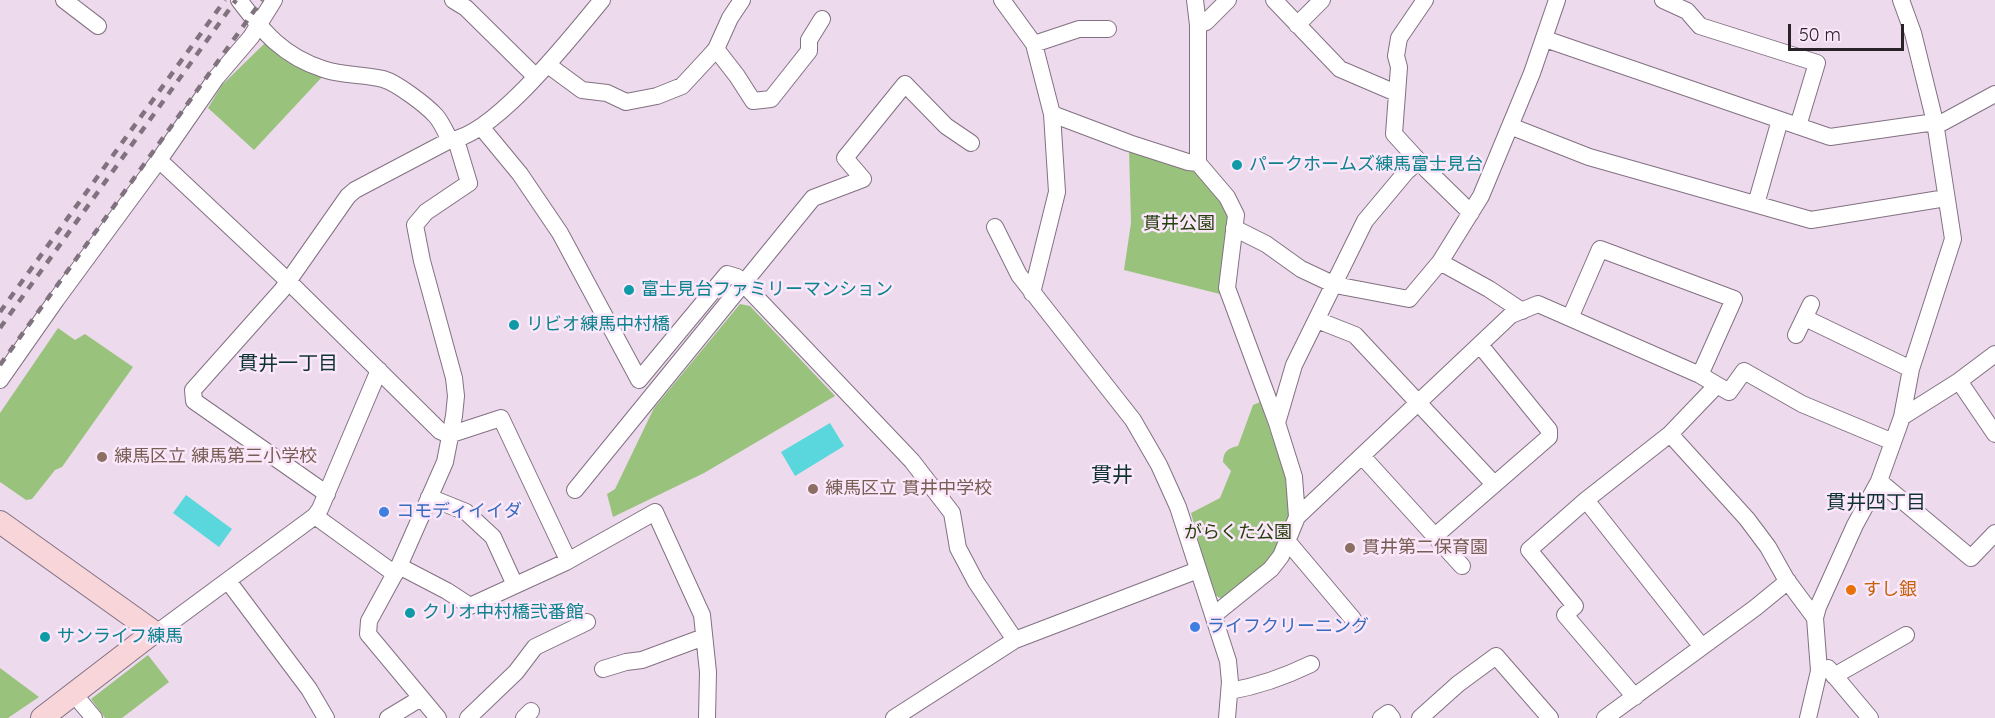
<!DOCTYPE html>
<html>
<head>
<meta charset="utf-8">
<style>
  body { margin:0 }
  #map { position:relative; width:1995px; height:718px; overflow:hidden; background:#eedaed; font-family:Quicksand,sans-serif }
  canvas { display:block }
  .scale { position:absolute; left:1788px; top:24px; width:116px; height:27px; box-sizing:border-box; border:3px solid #282127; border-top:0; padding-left:8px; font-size:18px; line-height:21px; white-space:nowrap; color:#282127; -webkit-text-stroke:4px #fbe7fa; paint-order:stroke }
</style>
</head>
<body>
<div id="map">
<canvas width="1995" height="718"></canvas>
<div class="scale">50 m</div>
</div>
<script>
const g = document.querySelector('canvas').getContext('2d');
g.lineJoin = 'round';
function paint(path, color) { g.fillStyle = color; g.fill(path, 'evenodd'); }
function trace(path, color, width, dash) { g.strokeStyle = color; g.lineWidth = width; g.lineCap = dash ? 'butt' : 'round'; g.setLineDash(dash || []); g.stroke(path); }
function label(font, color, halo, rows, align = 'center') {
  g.font = font + ' Quicksand,"Noto Sans JP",sans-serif'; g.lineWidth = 5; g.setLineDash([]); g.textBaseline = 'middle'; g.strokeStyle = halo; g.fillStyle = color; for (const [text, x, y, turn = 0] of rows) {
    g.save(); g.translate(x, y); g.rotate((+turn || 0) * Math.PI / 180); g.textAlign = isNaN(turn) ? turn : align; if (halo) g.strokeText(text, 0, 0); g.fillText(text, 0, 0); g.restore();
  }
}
paint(new Path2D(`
  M265,43L323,76L254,150L208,108L222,85Z
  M1129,149L1201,174L1216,191L1230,218L1223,258L1220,294L1124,270L1131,223Z
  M740,304L750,306L835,396L704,473L613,517L607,494L615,489L654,408Z
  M58,328L75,340L85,334L133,367L62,467L55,470L32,499L26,500L0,482V413Z
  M1260,402L1284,470L1290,515L1281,540L1265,566L1223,599L1216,596L1202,554L1191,513L1220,498L1231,471L1223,462C1223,452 1228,448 1238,446L1253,405Z
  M148,655L169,682L122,718H105L91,699Z
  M0,668L39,697L8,718H0Z`), '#99c37c');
paint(new Path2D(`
  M830,423L844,446L795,476L781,452Z
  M186,495L232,529L219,547L173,513Z`), '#5ad7dc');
const street = new Path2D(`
  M64,0L98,26
  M239,0C263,32 283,56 323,69C343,76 363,74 383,79C397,83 426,105 436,116C442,123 446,133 450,140
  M453,0L466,8L536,77
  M1002,0L1034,44L1052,114L1057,192L1032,293
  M1195,0L1198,25V163
  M1274,0L1340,69L1396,93
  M1425,0L1399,38L1396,56L1399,67L1394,134L1427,170L1471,213
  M1663,0L1687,11L1700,26L1817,63L1798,126
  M1198,25L1206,22L1228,0
  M1297,25L1322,0
  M1545,39L1830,137L1935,122
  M1034,44L1079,29H1108
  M716,49L737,76L753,101L771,99L809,51V40L822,19
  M548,65L582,90L607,93L626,102L657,96L682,86L708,58L716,49L730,18L742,0
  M1052,114L1129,143L1188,162L1198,163L1227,197L1236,215L1227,288L1277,423L1294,477L1297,517L1281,556L1271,569L1214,615
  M1510,126L1589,157L1811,220L1946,198
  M1936,126L1995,94
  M482,128L520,174L560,233L639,380L727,274L737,277L912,461L952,513L958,548L976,582L1015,640
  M159,160L288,281L440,431L449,435L501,418L568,560
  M1756,204L1780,120
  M995,227L1019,275L1133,420L1159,465L1178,507L1228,661L1230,682L1227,718
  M1234,228L1266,244L1301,269L1335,285L1409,299L1440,262L1481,196L1532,73L1557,0
  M1440,262L1489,289L1522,311
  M1570,318L1600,249L1734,299L1700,375
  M1805,318L1911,369
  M1317,320L1355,335L1494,484
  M1796,335L1811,304
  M0,380L56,300L159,160L216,78L251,37L274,0
  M1959,381L1995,434
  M1902,417L1959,381L1995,354
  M1277,423L1294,365L1365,221L1406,172L1419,161
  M1670,434L1747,519L1768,547L1786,579L1815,618
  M1362,456L1462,566
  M1879,481L1971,558L1995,533
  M575,490L813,198L863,179L845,158L905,84L946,126L971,143
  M327,494L194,401L193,390L282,290L348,196L355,190L450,140C494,136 573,35 602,0
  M429,497L466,512L493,537L515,585
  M1586,500L1702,647
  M315,516L395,574
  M1297,517L1511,315L1538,304L1700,375L1729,392L1744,371L1802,404L1893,442
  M1435,536L1549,437V430L1480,345
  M1288,542L1353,619
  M399,566L447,591L470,606L566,562L655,512L702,615L708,672L707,718
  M228,581L309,689L326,718
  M154,632L162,629L315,516L320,509L379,370
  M1828,668L1870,718
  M603,669L626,662L642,660L704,637
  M1834,676L1906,635
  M1230,691C1259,686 1284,677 1311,664
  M73,693L94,718
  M1635,697L1565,615L1575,606L1529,550L1586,500L1670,434L1717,385
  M388,718L421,698
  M438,718L368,634L369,621L399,566L445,462L454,416L456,396L454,378L422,261L415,225L426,212L469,183L456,140
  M468,718L516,672L535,647L587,622
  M524,718L531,711
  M894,718L1015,640L1198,570
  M1381,718L1388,713L1392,718
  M1420,718L1458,684L1496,656L1550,718
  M1605,718L1755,608L1788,581
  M1808,718L1819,671L1815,618L1818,607L1855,525L1879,481L1902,417L1911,369L1953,239L1935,122L1913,33L1901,0`);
const secondary = new Path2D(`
  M0,522L154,632L42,718`);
trace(street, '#827182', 18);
trace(secondary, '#827182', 24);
trace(street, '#fff', 16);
trace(secondary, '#f7d5d8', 22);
trace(new Path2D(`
  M0,312L225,0
  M0,328L236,0
  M0,365L262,0`), '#80737f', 4.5, [8, 8]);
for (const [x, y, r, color] of [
  [1237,165,6,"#0f9aa8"],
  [629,290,6,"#0f9aa8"],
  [514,325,6,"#0f9aa8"],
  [102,457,6,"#8d6e63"],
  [813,489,6,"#8d6e63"],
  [384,512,6,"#3f7fe0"],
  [1350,548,6,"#8d6e63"],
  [1851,590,6,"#e8710a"],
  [410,613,6,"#0f9aa8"],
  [1195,627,6,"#3f7fe0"],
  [45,637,6,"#0f9aa8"]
]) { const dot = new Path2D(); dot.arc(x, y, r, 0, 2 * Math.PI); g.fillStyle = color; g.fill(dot); trace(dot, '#fbe7fa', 2); }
label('18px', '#0d838f', '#fbe7fa', [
  ["パークホームズ練馬富士見台",1249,165],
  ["富士見台ファミリーマンション",641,290],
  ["リビオ練馬中村橋",526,325],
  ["クリオ中村橋弐番館",422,613],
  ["サンライフ練馬",57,637]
], 'left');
label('18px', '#25400c', '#fbe7fa', [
  ["貫井公園",1179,224],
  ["がらくた公園",1238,533]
]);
label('18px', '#785e54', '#fbe7fa', [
  ["練馬区立 練馬第三小学校",114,457],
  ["練馬区立 貫井中学校",825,489],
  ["貫井第二保育園",1362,548]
], 'left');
label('18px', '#366cbe', '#fbe7fa', [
  ["コモディイイダ",396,512],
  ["ライフクリーニング",1207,627]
], 'left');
label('18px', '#c56008', '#fbe7fa', [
  ["すし銀",1863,590]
], 'left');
label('20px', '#0f3235', '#fbe7fa', [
  ["貫井一丁目",288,364],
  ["貫井四丁目",1876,503]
]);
label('21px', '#0f3235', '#fbe7fa', [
  ["貫井",1112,476]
]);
</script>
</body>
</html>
